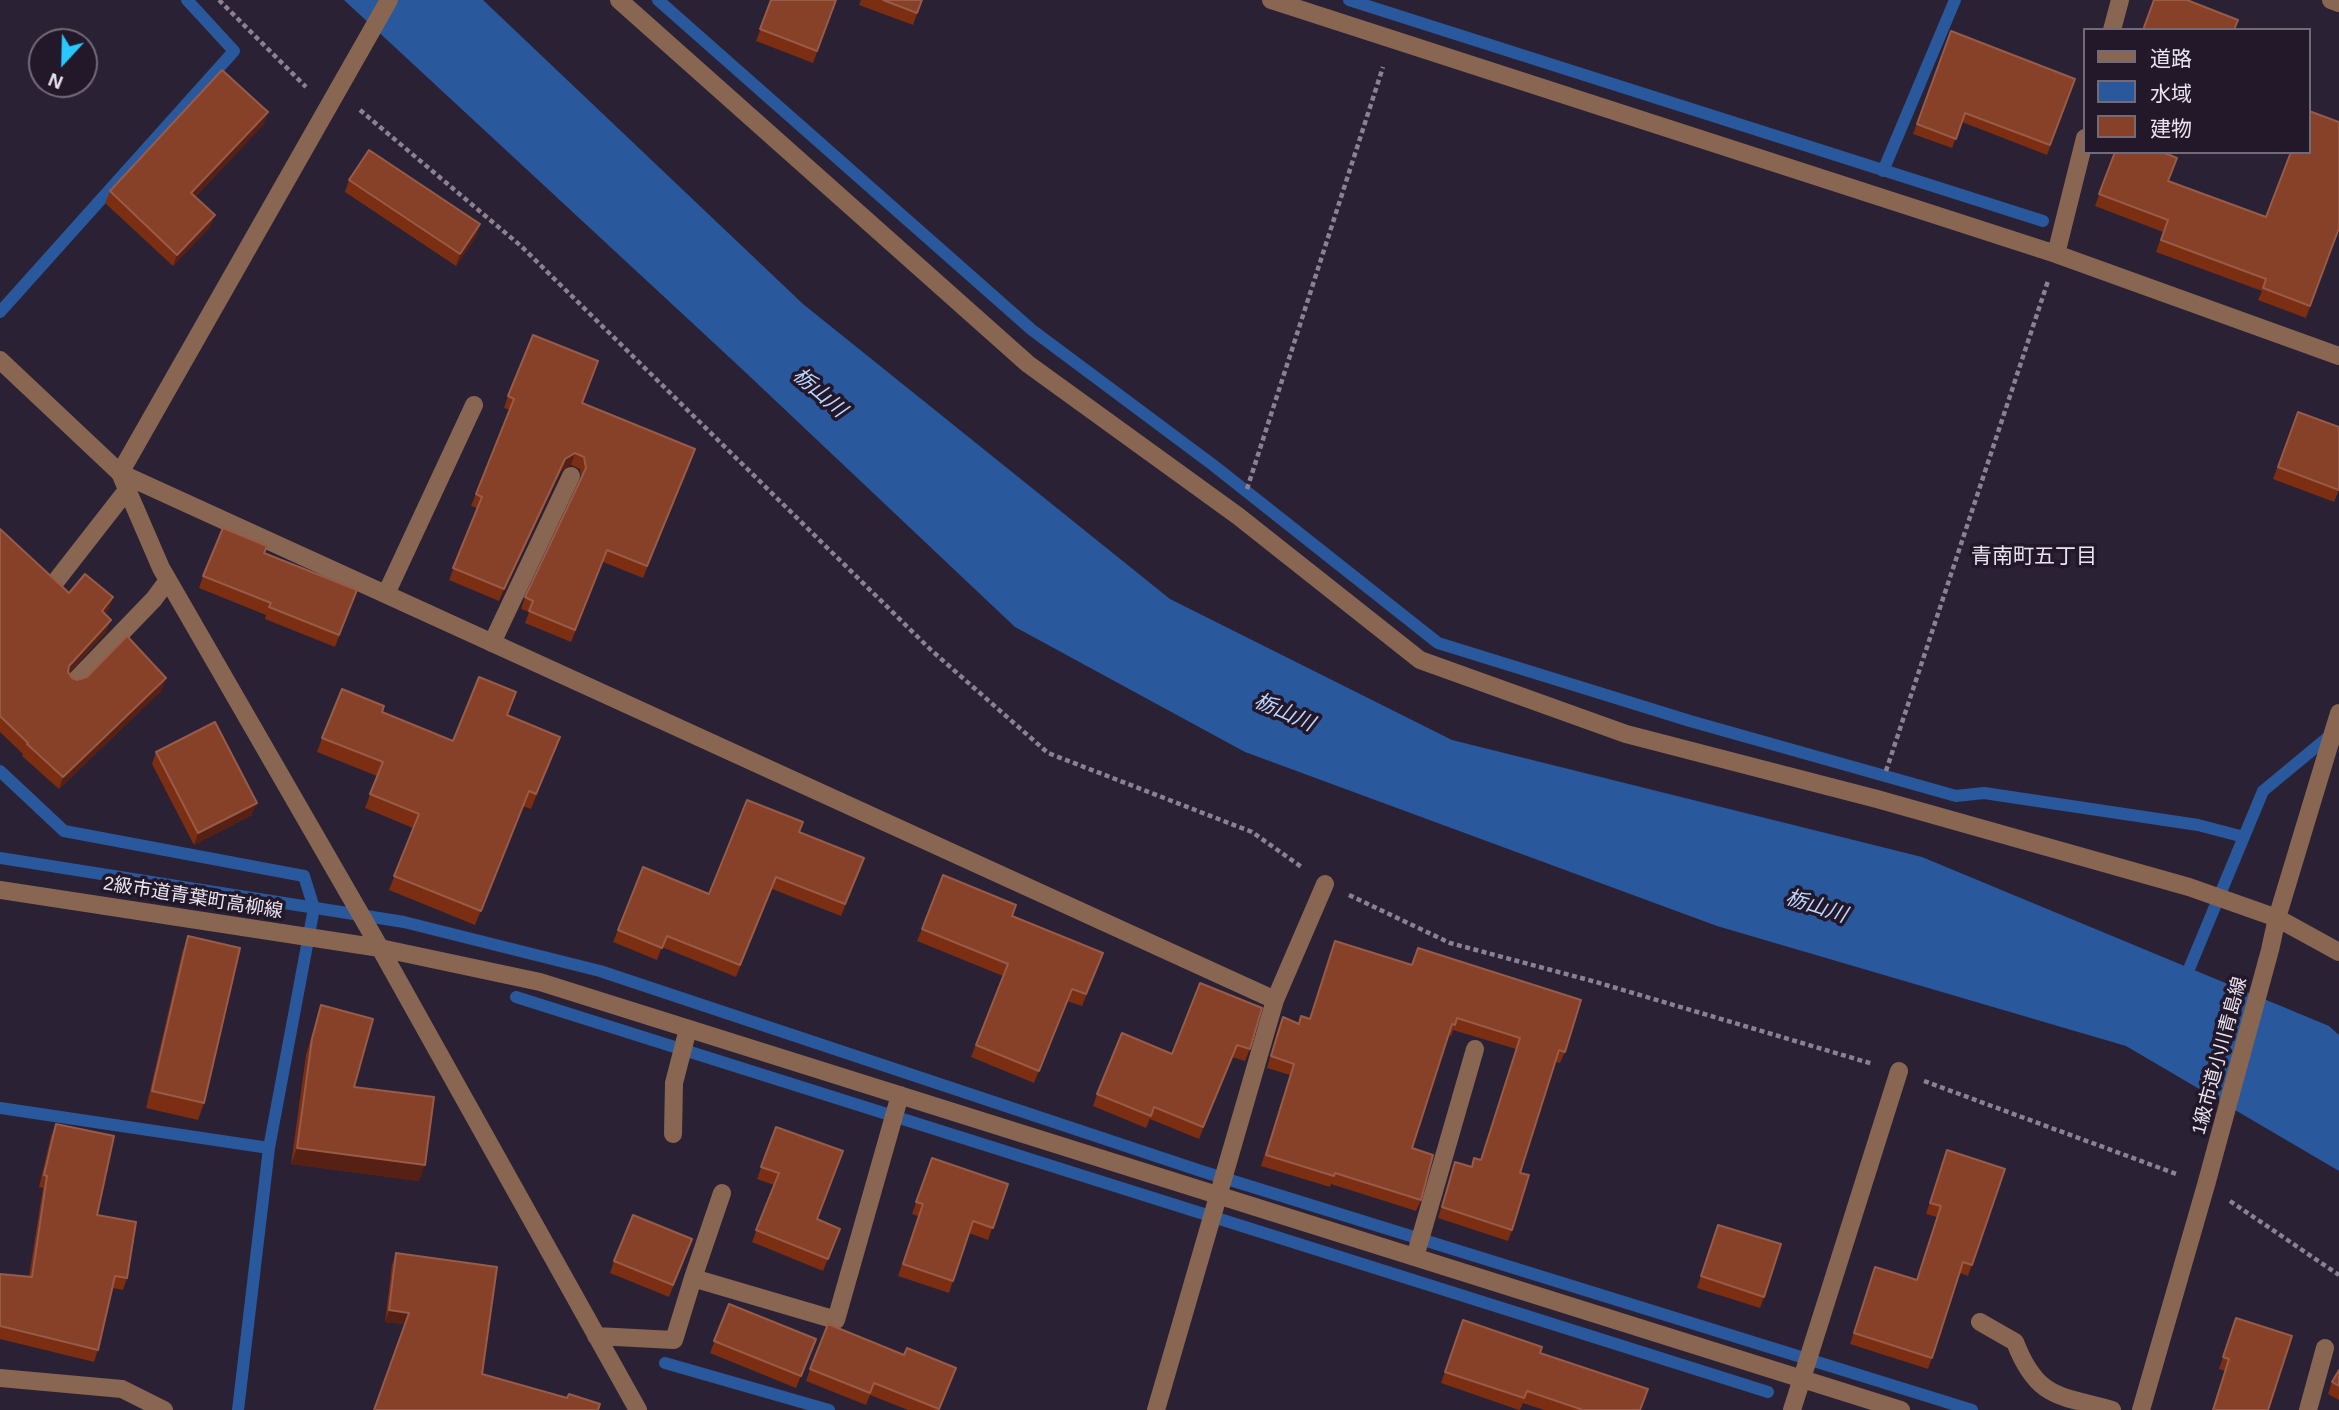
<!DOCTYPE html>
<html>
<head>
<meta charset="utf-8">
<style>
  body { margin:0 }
  #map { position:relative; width:2339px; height:1410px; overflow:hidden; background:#2b2134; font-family:Helvetica,"Noto Sans JP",sans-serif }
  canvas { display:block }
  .legend { position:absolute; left:2083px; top:28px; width:228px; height:126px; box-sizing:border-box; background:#22182a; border:2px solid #726a79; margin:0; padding:9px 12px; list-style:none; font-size:21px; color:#eae4f0 }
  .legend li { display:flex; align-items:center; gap:14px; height:35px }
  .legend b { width:35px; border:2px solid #726a79 }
  .north { position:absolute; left:28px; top:28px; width:70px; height:70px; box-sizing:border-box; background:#22182a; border:2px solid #726a79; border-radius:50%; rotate:202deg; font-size:19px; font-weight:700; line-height:28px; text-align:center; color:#eae4f0 }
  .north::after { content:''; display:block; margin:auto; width:24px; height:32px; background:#28c8ff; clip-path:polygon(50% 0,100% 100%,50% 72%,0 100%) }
</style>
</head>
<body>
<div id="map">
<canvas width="2339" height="1410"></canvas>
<ul class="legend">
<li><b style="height:9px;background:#896651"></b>道路</li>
<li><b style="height:19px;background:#29589d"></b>水域</li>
<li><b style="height:19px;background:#874129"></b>建物</li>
</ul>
<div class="north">N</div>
</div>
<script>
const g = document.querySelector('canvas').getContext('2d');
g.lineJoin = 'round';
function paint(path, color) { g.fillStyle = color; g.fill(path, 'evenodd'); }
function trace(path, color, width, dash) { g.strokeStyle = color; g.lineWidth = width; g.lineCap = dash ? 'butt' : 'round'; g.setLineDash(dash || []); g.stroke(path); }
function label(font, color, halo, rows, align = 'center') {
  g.font = font + ' Helvetica,"Noto Sans JP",sans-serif'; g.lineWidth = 7; g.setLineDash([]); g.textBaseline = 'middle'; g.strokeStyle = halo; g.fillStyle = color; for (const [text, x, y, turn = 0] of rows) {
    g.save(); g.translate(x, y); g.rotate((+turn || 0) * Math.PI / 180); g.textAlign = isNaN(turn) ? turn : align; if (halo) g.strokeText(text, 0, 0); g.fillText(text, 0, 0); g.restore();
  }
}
paint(new Path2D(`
  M344,0H483L803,304L1170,599L1452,740L1922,857L2329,1026L2339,1035V1171L2126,1046L1717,926L1245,752L1015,627L743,370Z`), '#29589d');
trace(new Path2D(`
  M658,0L1032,330L1213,465L1438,643L1690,721L1956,796L1984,793L2198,825L2244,837
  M1349,0L2043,221
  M1883,171L1955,0
  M0,312L234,51L187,0
  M0,771L64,831L304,876L314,908L269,1148L238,1410
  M0,858L404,922L600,971L1201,1171L1972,1410
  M2184,981L2263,791L2333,733
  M516,997L1768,1392
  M0,1108L269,1148
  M665,1363L829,1410`), '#29589d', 12);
trace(new Path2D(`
  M219,0L306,87
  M360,110L521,246L931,650L1048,753L1252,832L1303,868
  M1247,489L1383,67
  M1886,771L2048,281
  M1349,895L1450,943L1596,982L1873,1064
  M1924,1081L2179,1175
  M2230,1201L2339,1275`), '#8a8291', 4.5, [5, 3.5]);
trace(new Path2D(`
  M619,0L1028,364L1238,516L1420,660L1626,734L1877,799L2189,887L2277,918L2339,952
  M1271,0L2056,254L2339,356
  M2331,0L2339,3
  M2112,30L2120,0
  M2056,254L2085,138
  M0,360L120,473L1275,1000
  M120,473L161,568L380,948L638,1410
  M120,473L389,0
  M56,581L127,490
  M386,594L474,405
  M492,643L571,476
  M75,681L154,599L168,580
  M0,890L380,948L540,982L1901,1410
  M673,1134L674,1083L688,1029
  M1415,1257L1475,1049
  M693,1278L722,1193
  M1980,1322L2015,1342C2037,1399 2059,1395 2112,1410
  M596,1336L674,1340L693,1278L836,1320L900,1095
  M0,1378L122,1389L164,1410
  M1156,1410L1275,1000L1325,884
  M1792,1410L1899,1071
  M2141,1410L2206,1185L2270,950L2277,918L2339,713
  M2308,1410L2325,1348`), '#896651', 18);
paint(new Path2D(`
  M771,0H836L813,63L756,41Z
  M861,0H922L913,25L859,5Z
  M1951,31L2075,79L2047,155L1962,122L1952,148L1913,134Z
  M264,124L195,197L210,227L173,266L105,203L110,191Z
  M2115,152L2169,181L2266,217L2339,228L2306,318L2258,300L2262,291L2156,252L2163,232L2095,206Z
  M349,180L480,224L476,236L456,266L345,192Z
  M508,396L582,403L691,460L643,578L603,562L571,642L525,623L529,612L521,609L525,597L581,478L580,469L571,465L561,471L499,601L449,580L477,508L471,506L510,410L504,408Z
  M2298,412L2339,490L2334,502L2273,479Z
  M0,529L69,593L109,609L105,614L106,632L69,673L72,678L77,680L162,690L59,789L22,756L23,754L0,732Z
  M265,553L357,590L335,647L265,619L266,615L199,588L203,576Z
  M382,712L453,741L507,715L554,751L531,809L523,806L475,925L389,890L413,828L365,808L377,776L317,752L322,738Z
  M156,752L252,815L194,845L152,764Z
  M800,833L860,870L841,916L772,889L736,977L662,947L657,960L613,942L618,930L709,894Z
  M1012,916L1103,953L1082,1006L1067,1001L1034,1083L971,1057L1003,976L917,941L922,929Z
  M188,936L204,1103L198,1120L146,1108L182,953Z
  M1335,941L1412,965L1418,948L1565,1052L1560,1063L1556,1062L1520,1173L1512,1230L1508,1241L1438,1218L1455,1162L1471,1167L1481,1160L1516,1049L1453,1030L1451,1036L1448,1035L1412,1148L1421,1200L1416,1211L1331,1184L1330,1187L1261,1166L1290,1075L1267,1068L1278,1029L1283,1017L1299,1024L1310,1019Z
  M1200,983L1250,1049L1245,1061L1232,1057L1199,1139L1150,1119L1146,1128L1093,1106L1097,1094L1172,1054Z
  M321,1005L354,1087L419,1181L291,1164L306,1055L316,1021Z
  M56,1124L97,1215L127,1278L123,1290L113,1288L98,1350L94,1362L0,1339V1274L29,1277L43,1188L39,1187L51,1136Z
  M776,1127L817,1220L840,1229L823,1271L752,1242L774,1185L757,1179Z
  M1947,1150L2005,1169L1968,1276L1960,1273L1928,1369L1850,1344L1875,1267L1917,1280L1937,1217L1926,1214Z
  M932,1158L1008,1184L988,1240L969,1233L949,1293L898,1276L918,1216L912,1214Z
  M1714,1236L1764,1297L1760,1308L1697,1288Z
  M687,1251L669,1297L610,1273L614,1261Z
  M396,1253L482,1374L374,1410L405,1324L385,1322L392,1265Z
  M729,1304L816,1339L796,1388L710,1353Z
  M2236,1318L2268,1410H2212L2225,1371L2219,1369Z
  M1463,1320L1640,1410H1544L1523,1403L1520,1410H1519L1441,1383Z
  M904,1355L939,1410H908L870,1395L866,1405L806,1381L810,1369Z
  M2339,1370V1400L2328,1394L2332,1382Z`), '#7b2e11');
paint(new Path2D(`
  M268,112L264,124L187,205L191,193Z
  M215,215L210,227L173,266L177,255Z
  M480,224L476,236L456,266L460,254Z
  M575,453L571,465L561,471L499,601L504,589L565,459Z
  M113,597L109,609L98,623L102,611Z
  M111,620L106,632L64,678L69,666Z
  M166,678L162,690L59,789L63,777Z
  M257,803L252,815L194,845L198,833Z
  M297,1148L425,1165L419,1181L291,1164Z
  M389,1310L409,1313L405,1324L385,1322Z`), '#562015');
const building = new Path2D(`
  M771,0H836L817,51L760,29Z
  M883,0H922L917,13Z
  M2154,0H2187L2238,20L2234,30H2143Z
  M1951,31L2075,79L2050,145L1965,113L1956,139L1917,124Z
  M222,70L268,112L191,193L215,215L177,255L110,191Z
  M2309,111L2339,122V228L2310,306L2263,288L2266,279L2161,240L2168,220L2099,194L2115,152H2162L2177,158L2168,181L2266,217L2291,152H2309Z
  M369,150L480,224L460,254L349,180Z
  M533,335L598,361L582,403L695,449L647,566L607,550L575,630L529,611L533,601L525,597L586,468L584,457L575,453L565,459L504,589L453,568L482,497L476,494L514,399L508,396Z
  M2298,412L2339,427V490L2278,467Z
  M223,528L267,546L264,553L357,590L339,635L269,607L271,603L203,576Z
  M0,529L69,593L85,574L113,597L102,611L111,620L69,666L68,672L72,678L77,680L87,677L127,636L166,678L63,777L27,744L28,743L0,716Z
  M479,677L516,692L507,715L560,737L536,794L529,791L481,911L394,876L419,814L370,794L383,762L322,738L342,689L384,706L382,712L453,741Z
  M215,722L257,803L198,833L156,752Z
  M747,800L803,822L799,832L864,858L845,904L776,877L740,965L667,936L662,948L618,930L643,867L709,894Z
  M943,875L1016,905L1012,916L1103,953L1086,994L1072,989L1039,1071L976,1045L1008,964L922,929Z
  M188,936L240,948L204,1103L152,1091Z
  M1335,941L1412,965L1418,948L1581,1000L1565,1052L1559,1050L1520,1173L1529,1175L1512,1230L1442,1207L1455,1162L1472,1167L1474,1158L1481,1160L1520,1038L1457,1018L1455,1025L1452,1024L1412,1148L1433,1155L1421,1200L1335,1173L1334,1176L1266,1155L1294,1064L1271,1056L1283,1017L1299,1024L1301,1016L1310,1019Z
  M1200,983L1262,1008L1250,1049L1237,1045L1203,1127L1154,1107L1151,1116L1097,1094L1122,1033L1172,1054Z
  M321,1005L373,1019L354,1087L434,1097L425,1165L297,1148L312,1039Z
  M56,1124L114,1136L97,1215L136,1222L127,1278L115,1276L98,1350L0,1326V1274L32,1277L47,1176L44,1175Z
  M776,1127L843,1151L817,1219L840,1229L828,1259L756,1230L779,1173L761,1167Z
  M1947,1150L2005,1169L1972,1265L1963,1262L1932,1358L1854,1333L1875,1267L1917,1280L1941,1206L1930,1203Z
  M932,1158L1008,1184L993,1228L973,1221L953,1281L903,1264L923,1204L916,1202Z
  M633,1215L692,1239L673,1285L614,1261Z
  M1718,1225L1781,1244L1764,1297L1701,1276Z
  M396,1253L497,1267L482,1374L567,1398L569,1394L600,1404L598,1410H374L409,1313L389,1310Z
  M729,1304L816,1339L801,1376L714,1341Z
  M2236,1318L2292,1336L2268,1410H2213L2229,1359L2223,1357Z
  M1463,1320L1542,1347L1540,1353L1648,1389L1640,1410H1583L1527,1391L1524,1398L1445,1372Z
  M828,1324L904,1355L907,1348L956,1368L939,1409L874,1383L870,1393L810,1369Z
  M2339,1370V1386L2332,1382Z`);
paint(building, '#874129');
trace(building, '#975b48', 2);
label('19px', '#eae4f0', '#22182a', [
  ["2級市道青葉町高柳線",193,898,9],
  ["1級市道小川青島線",2220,1056,-75]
]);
label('italic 21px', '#bbd5fc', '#22182a', [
  ["栃山川",819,393,41],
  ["栃山川",1284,713,24],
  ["栃山川",1816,907,18]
]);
label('21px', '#eae4f0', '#22182a', [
  ["青南町五丁目",2034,557]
]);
</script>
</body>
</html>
